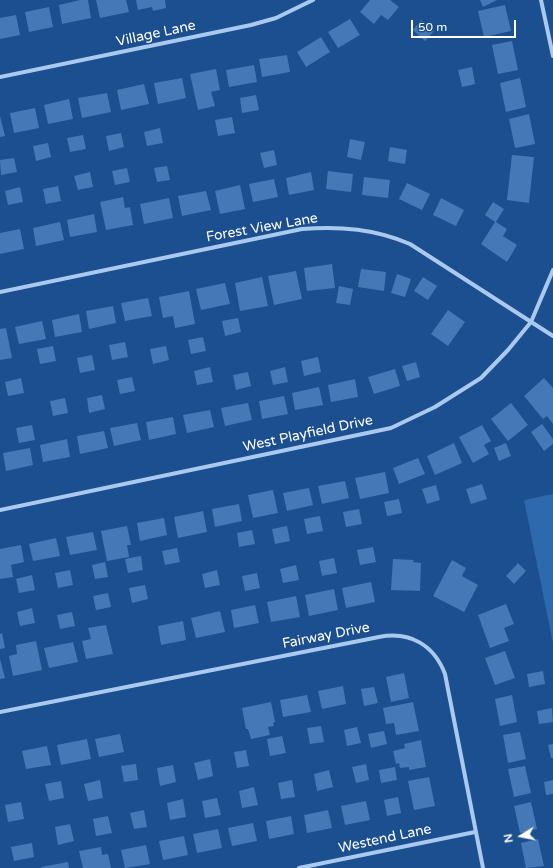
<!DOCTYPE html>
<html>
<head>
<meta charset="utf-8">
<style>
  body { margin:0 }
  #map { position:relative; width:553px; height:868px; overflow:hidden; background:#1b4f8f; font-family:"Varela Round",sans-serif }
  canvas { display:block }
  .north { position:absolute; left:501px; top:816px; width:40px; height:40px; -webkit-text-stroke:3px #1b4f8f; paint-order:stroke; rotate:260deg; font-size:11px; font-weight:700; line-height:16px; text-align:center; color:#fff }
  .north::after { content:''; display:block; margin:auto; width:14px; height:18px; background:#fff; clip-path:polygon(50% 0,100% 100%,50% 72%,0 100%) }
  .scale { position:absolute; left:411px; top:20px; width:105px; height:18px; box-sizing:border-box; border:2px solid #fff; border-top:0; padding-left:5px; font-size:12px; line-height:14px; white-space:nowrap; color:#fff; -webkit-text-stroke:3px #1b4f8f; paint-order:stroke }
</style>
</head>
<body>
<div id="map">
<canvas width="553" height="868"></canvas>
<div class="north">N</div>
<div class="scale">50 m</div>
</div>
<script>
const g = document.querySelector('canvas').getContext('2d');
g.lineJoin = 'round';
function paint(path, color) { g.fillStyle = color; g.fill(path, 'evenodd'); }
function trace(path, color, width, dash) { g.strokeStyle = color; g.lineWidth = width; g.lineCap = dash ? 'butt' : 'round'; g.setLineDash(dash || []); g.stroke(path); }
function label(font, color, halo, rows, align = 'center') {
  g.font = font + ' "Varela Round",sans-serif'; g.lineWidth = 3; g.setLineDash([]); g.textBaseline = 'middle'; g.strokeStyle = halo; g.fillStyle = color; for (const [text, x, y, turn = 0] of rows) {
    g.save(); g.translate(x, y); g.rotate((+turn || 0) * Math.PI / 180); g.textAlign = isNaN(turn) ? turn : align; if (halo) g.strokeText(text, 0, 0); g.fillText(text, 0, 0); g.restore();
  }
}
paint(new Path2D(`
  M553,494V643L524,500Z`), '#2e69ad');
paint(new Path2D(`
  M80,0H88L91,18L62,24L59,5Z
  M96,0H126L129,12L100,18Z
  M136,0H165L166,8L153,11L152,7L138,10Z
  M370,0H390L399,7L388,20L381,15L374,24L360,12Z
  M480,0H497L483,7Z
  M505,5L511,31L484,37L478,11Z
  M49,7L53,27L29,32L25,12Z
  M16,15L20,35L0,39V18Z
  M350,19L360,35L338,48L328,32Z
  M421,20L434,31L425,41L413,30Z
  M321,37L330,52L306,67L297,52Z
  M512,41L518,70L498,74L492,45Z
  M287,55L290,72L262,77L259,59Z
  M254,65L257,82L229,87L226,70Z
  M472,67L475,84L462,87L458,70Z
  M216,69L220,90L211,92L215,106L198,110L190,74Z
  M182,78L186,98L158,104L154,83Z
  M520,78L526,107L506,112L500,83Z
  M144,84L149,104L121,110L117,90Z
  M107,93L111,112L82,118L78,98Z
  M256,95L259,110L242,113L240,98Z
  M69,99L73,119L48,124L44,105Z
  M35,108L39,128L14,133L10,113Z
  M529,114L535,144L515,148L509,119Z
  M0,116L5,136L0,137Z
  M232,117L235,133L218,136L215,120Z
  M160,128L163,143L147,146L144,132Z
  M121,133L124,147L109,151L106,136Z
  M83,135L86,149L70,152L67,138Z
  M350,139L365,142L361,160L347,157Z
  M48,143L51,157L36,161L33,146Z
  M390,147L407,150L405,164L388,161Z
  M274,150L277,165L264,168L260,153Z
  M512,155L534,157L529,203L507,200Z
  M14,158L17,172L1,175L0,160Z
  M167,166L170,180L157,182L154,168Z
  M127,168L130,182L115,185L112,171Z
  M328,171L353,174L351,192L326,189Z
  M90,172L93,187L78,190L74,176Z
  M311,172L314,190L289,195L286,178Z
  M364,177L390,180L388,198L362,195Z
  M274,179L278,197L253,202L249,184Z
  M407,183L430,194L422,210L399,199Z
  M240,185L245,209L220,214L215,191Z
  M58,186L61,201L46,204L43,189Z
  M20,187L23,202L8,205L5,191Z
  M206,191L211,210L182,216L178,196Z
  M123,197L125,208L130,207L133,225L106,230L100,202Z
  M169,198L173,218L144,224L140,204Z
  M441,198L464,210L456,226L433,215Z
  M493,202L504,209L496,222L507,229L503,236L517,245L507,262L481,244L495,222L485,215Z
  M94,214L97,232L70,237L67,220Z
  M60,222L64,240L36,246L33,228Z
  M20,229L24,249L0,254V233Z
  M332,264L335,288L307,291L304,268Z
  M361,269L386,272L384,291L358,287Z
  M296,271L302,299L274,305L268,276Z
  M397,274L411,279L405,297L391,293Z
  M262,277L268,306L240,311L235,283Z
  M423,277L437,286L428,300L414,291Z
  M225,283L230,304L201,310L196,289Z
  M339,286L353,289L350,305L336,303Z
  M189,291L195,324L175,328L173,316L163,318L159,297Z
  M148,298L152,316L125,321L121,303Z
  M113,306L116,323L89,329L86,311Z
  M448,310L465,322L448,346L431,334Z
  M79,314L82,332L55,337L52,320Z
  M238,318L241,332L225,336L222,321Z
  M42,321L46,339L19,344L15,327Z
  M6,328L12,358L0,360V329Z
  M203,337L206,351L191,354L188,340Z
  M125,342L128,357L112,360L109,345Z
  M53,346L56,361L40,364L37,349Z
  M166,346L169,360L153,364L150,349Z
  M92,355L95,370L80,373L77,358Z
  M318,357L321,372L304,376L301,361Z
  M416,362L420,377L407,381L402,366Z
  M210,367L213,382L197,385L194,371Z
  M285,367L288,382L273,385L270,371Z
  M395,369L400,386L374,394L368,377Z
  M248,372L251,386L236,390L233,375Z
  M132,377L135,391L120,394L117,380Z
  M21,378L24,393L8,396L5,382Z
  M544,378L553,388V424L547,416L543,419L524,396Z
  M355,379L358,397L331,402L328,385Z
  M319,387L323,405L295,410L292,393Z
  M102,395L105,409L89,413L87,398Z
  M284,396L288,414L262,419L259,401Z
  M65,398L68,413L53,416L50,401Z
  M248,403L252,420L225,426L221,408Z
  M511,403L528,425L508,441L491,419Z
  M210,410L214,427L187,433L183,415Z
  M173,417L176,434L149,440L146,422Z
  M137,423L141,440L114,446L110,428Z
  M542,424L553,439V444L544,451L531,432Z
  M32,425L35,440L19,443L16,428Z
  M482,425L491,441L484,445L489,454L473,463L459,437Z
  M104,431L108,448L80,454L77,436Z
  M67,439L70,457L43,462L40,445Z
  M454,443L462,463L435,475L427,456Z
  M506,443L511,456L499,461L494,448Z
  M30,448L33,465L6,471L3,453Z
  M418,458L425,474L399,484L393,468Z
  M385,472L389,493L360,499L355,478Z
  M345,481L349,498L322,504L318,486Z
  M482,484L487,499L471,504L466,489Z
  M436,485L440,500L427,504L422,489Z
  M309,488L313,505L287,511L283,493Z
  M273,490L278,513L253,518L248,495Z
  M399,499L402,513L387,516L384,502Z
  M239,504L242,521L215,527L212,509Z
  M359,509L362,524L346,527L343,512Z
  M203,511L207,532L178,538L174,517Z
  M320,516L323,531L307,534L304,519Z
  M164,518L167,535L140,541L137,523Z
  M127,526L131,545H127L129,557L107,561L101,531Z
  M287,526L290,541L275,544L272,529Z
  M252,530L255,544L239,547L237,533Z
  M93,532L97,550L70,555L66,537Z
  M56,538L60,556L33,561L29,544Z
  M21,545L24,562L11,565L13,577L0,579V549Z
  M373,547L376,562L360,565L357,550Z
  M177,548L180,562L165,565L162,551Z
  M141,556L143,570L128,573L125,559Z
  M334,558L337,573L322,576L319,561Z
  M393,559L414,560L413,562L421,563L420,591L391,590Z
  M452,560L466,568L462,576L478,585L464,612L433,596Z
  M105,562L108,577L95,579L92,565Z
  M518,563L526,571L514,584L506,576Z
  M296,565L299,580L283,583L280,569Z
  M70,570L73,585L58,588L55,573Z
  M217,570L220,585L205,588L202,574Z
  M257,573L260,588L245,591L242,576Z
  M32,575L35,590L19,593L16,579Z
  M371,582L375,602L346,608L342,588Z
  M145,585L148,599L132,603L129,588Z
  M334,589L338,610L309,616L305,595Z
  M108,593L111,607L96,610L93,596Z
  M296,596L300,617L271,622L267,602Z
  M506,604L514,624L504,628L509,641L490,648L478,615Z
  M255,605L259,623L234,628L231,610Z
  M32,608L35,623L20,626L17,612Z
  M220,611L225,632L196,638L191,618Z
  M72,612L75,626L60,629L57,615Z
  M183,621L186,640L161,645L158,626Z
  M106,625L113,654L86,659L82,641L91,639L88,628Z
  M2,633L5,648L0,649V634Z
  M36,641L42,670L13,676L9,656L17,654L16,645Z
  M73,642L78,662L49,668L44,648Z
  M505,651L515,678L495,685L485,658Z
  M0,659L5,678L0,679Z
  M543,671L545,684L529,687L527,674Z
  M404,673L409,698L391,702L386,677Z
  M343,686L346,704L322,709L318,691Z
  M374,687L378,703L364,706L361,689Z
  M307,695L311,712L283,717L280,700Z
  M512,695L517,722L500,726L495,699Z
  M271,702L275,722L273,723L274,726L268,727L270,735L251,739L248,729H246L242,708Z
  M413,702L419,731L396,735L394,723L386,724L383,708Z
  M552,708L553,722L539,724L537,711Z
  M321,726L324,742L310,744L307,728Z
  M357,727L361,743L347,746L344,730Z
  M384,731L387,744L371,748L368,734Z
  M520,732L526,759L508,763L503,735Z
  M120,734L124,752L99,757L95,739Z
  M282,736L286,753L270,756L267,739Z
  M87,739L91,759L61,765L57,745Z
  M421,740L426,767L409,770V767L400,768L399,763L396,764L393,751L405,748L404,744Z
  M553,744V758H551L548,745Z
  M47,746L51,765L26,769L22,751Z
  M246,750L249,766L237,768L234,752Z
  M210,759L213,776L198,780L194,763Z
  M136,764L138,780L124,782L121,766Z
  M366,764L369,780L356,783L352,767Z
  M173,765L176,782L160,786L157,768Z
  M525,766L531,793L514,797L508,769Z
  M395,767L397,780L381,783L379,770Z
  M329,770L333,787L317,791L314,774Z
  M429,777L435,806L414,810L408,781Z
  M100,780L103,798L88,801L84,784Z
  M292,780L295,797L281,799L278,783Z
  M553,780V794L546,795L544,782Z
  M61,781L64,798L49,801L45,784Z
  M254,787L258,805L242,808L239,791Z
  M398,797L401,813L387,816L384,800Z
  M217,798L221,815L205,818L202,801Z
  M183,799L186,817L170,820L167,803Z
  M366,801L370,820L345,825L341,806Z
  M21,802L24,819L8,822L5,805Z
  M531,802L537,829L520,833L514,806Z
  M144,810L147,827L134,829L130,813Z
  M328,810L332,828L307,833L304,815Z
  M108,816L112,833L96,836L93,819Z
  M291,816L294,834L269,839L266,821Z
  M253,823L257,841L232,846L228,828Z
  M70,824L74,841L58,845L55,827Z
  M218,829L222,848L197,853L193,834Z
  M184,836L188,855L163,860L159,841Z
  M538,839L544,866L526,868L521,843Z
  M32,843L34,857L14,861L11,847Z
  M146,845L150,864L125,868L121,850Z
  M101,847L102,855L108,854L111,868H83L79,851Z
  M68,862L69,868H42L41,867Z`), '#4478b7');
trace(new Path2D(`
  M541,0L553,56
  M0,77L251,25L276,18L313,0
  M0,292L302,229C341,226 375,229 410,244L553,336
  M0,510L391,428L435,407L481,378L508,350L531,322L553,270
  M0,712L379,637C410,631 434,645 445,674L483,868
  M299,868L475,832`), '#a9c9ee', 4);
label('14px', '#fff', '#1b4f8f', [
  ["Village Lane",156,34,-12],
  ["Forest View Lane",262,228,-10],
  ["West Playfield Drive",308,434,-12],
  ["Fairway Drive",326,636,-11],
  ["Westend Lane",385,839,-12]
]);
</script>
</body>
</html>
